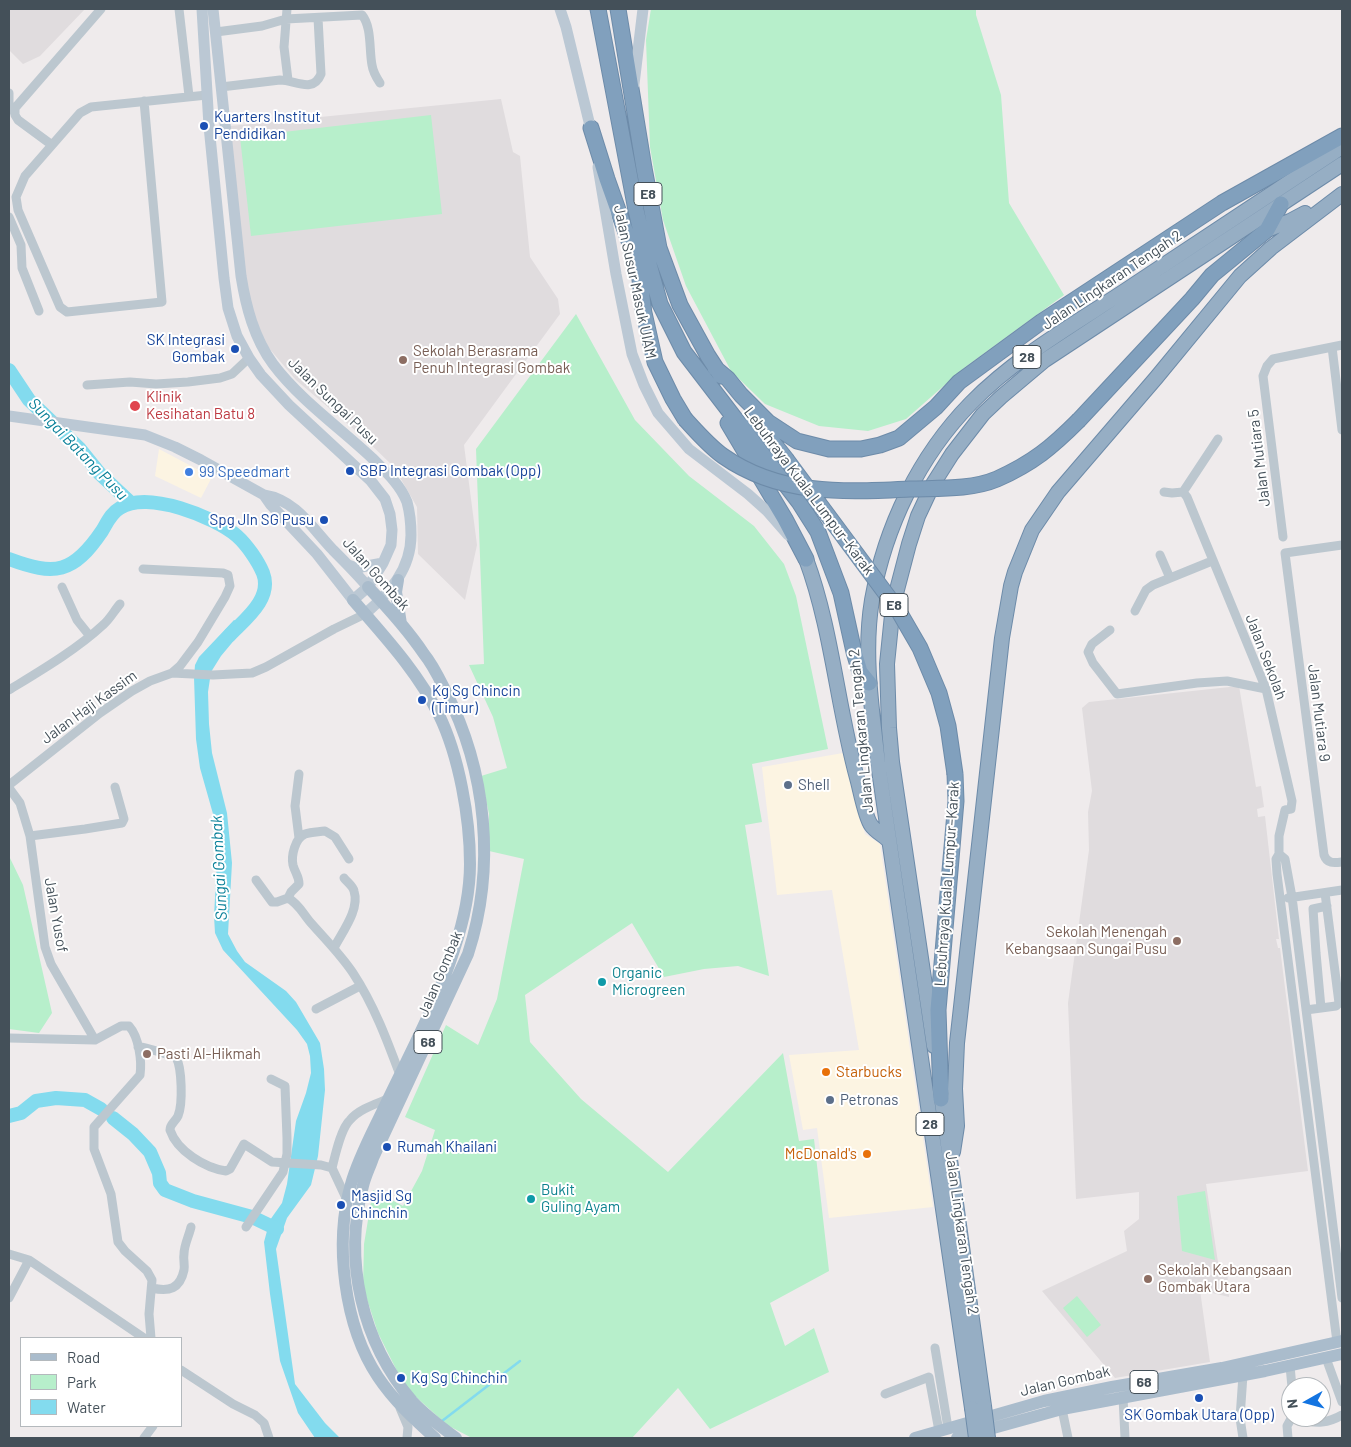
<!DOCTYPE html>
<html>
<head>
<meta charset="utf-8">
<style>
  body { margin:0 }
  #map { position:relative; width:1351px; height:1447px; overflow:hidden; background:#efebec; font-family:Barlow,sans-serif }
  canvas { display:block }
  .frame { position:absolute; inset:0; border:10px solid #445059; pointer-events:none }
  .legend { position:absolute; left:20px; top:1337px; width:162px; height:90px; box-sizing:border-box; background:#fff; border:1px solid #b4b9bd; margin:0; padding:6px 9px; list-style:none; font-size:15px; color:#445059 }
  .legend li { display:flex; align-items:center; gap:10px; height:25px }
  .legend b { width:25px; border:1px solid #b4b9bd }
  .north { position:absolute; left:1281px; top:1377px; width:50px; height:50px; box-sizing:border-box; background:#fff; border:1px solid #b4b9bd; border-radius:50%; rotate:263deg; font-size:14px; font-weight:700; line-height:20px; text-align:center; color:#445059 }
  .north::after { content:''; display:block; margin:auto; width:18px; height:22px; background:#1374e1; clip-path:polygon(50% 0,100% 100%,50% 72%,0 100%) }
</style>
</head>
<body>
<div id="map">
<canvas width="1351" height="1447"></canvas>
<div class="frame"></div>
<ul class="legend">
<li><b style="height:6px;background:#aabccc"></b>Road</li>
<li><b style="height:14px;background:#b7efcb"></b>Park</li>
<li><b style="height:14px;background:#83dbee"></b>Water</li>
</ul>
<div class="north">N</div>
</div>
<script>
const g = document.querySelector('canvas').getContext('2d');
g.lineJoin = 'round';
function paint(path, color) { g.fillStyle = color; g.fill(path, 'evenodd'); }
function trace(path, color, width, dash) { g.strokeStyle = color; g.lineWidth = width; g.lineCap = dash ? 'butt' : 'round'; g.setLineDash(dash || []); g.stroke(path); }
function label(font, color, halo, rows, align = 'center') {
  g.font = font + ' Barlow,sans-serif'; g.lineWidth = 4; g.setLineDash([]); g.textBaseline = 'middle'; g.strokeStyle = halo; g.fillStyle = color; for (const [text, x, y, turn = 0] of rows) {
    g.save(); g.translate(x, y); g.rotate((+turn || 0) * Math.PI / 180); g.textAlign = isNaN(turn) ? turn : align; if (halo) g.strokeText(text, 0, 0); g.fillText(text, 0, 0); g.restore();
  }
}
paint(new Path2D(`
  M159,449L212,477L201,498L155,476Z
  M843,753L865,834L880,844L933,1207L829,1218L817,1128L803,1130L789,1055L859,1050L832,890L777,895L762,767Z`), '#fcf4e2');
paint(new Path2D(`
  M9,9H85L40,56L23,64L9,50Z
  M501,99L513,152L520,156L530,257L558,299L560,314L464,445L477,545L465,600L418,554L417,507L394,467L363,437L296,380L263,341L245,290L230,126Z
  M1239,686L1256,787L1261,786L1264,807L1257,809L1258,817L1265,816L1279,939H1276L1278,948H1280L1308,1171L1206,1184L1218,1262L1227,1269L1229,1297L1200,1290L1210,1362L1115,1378L1042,1291L1127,1251L1124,1231L1139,1219V1192L1076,1199L1068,1003L1089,850L1088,812L1092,791L1082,708L1089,702Z`), '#e0dcde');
paint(new Path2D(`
  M651,9H976V15L1001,95L1009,203L1064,295L964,368L906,419L868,431L819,426L765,404L731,371L686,286L663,220L650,147L646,40Z
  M431,115L442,214L251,236L240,137Z
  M576,314L635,420L689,476L754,526L784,564L796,596L828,749L752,764L762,822L745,825L769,976L738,966L704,969L664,977L632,923L525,995L530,1042L581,1099L668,1172L783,1053L799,1141L814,1139L829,1271L770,1303L785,1346L814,1328L829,1372L710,1429L678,1388L632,1438H472L447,1425L405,1387L378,1333L363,1287L364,1244L373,1190L403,1206L422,1171L435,1130L405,1117L446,1025L478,1045L497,999L524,859L489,851V814L481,776L507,768L493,717L469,665L484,664L476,449Z
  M9,856L23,885L52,1013L39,1033L9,1029Z
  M1205,1191L1215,1260L1182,1251L1177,1196Z
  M1077,1296L1101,1325L1087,1337L1063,1308Z`), '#b7efcb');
paint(new Path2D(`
  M234,620L246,626L221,656L211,672L208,692L209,724L212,753L227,813L232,863L228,934L237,951L245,962L286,991L296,1002L320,1043L324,1069L325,1090L318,1156L311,1185L287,1218L276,1249L295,1384L325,1423L340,1438H315L298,1413L280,1361L270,1294L264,1242L270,1220L282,1203L287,1184L296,1121L306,1093L311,1073L310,1056L307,1044L297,1030L223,950L215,933L214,916L217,861V828L200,768L196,739L194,677L195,665L199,657Z`), '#83dbee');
trace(new Path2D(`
  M442,1421L520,1361`), '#83dbee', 2.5);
trace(new Path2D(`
  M9,370L29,400L79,448L100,474L131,503
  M9,559C55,576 73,574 102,531C107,523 111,513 120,508C147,490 215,517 237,536C247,545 258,561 263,573C273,599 244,620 229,636
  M9,1116L21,1113L36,1101L56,1098L85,1100L101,1109
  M113,1118L133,1134L150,1152L159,1173L160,1183L165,1190L193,1201L252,1217L277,1229`), '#83dbee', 14);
const trunk = new Path2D(`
  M1267,230L1290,221L1305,213
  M806,559C832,629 837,705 857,778C860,788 865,817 871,825C875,831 883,835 888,840
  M934,1046L892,762L889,728L887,664L893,605L909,544L918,516L933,484L952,454L983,414L1001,397L1045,360L1342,164
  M940,1087L984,1406
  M953,1152L957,1126L955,1089L957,1043L1002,638L1011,586L1015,572L1032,530L1058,492L1156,378L1240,276L1271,248L1342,194
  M972,1408L878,763C872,709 863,654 872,600C885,527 919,456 971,403C1019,354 1082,320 1138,282C1206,237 1274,192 1342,147`);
const motorway = new Path2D(`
  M598,9L636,210L647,257L660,304L684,352L799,502L818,532L841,593L854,652L860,672L869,683
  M618,9L644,168L659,248L680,305L708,356L721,376
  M591,128L607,179L629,241L633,257
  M636,245L644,314
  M642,304L655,362L673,399L685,419
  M715,368L728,379L741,395L768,422L797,441L829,449H861L880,445L899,438L936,407L959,382L1041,322L1222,203L1342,136
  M752,416L786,459
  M1079,420L1192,299L1212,275L1267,230L1281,204
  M728,423L785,519L806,559
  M941,1099L938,1010L956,801L955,774`);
trace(trunk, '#6d8ba9', 16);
trace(motorway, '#6d8ba9', 17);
trace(new Path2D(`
  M179,9L189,96
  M287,9L284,47L288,80
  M362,15C372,27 369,50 372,65C373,72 376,77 380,83
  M216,32L262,26L286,19L362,15
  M221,87L280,80C295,80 313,94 321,74L318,18
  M9,93V110
  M144,101L162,302L67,312L60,307L18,210L16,197L25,176L80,113L91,107L207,95
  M52,145L18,120L15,115V108L101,9
  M9,217L21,245L22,268L39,311
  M1332,347L1342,430
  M87,385L130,382L156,384L188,382L220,378L232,374L249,358
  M1164,492L1172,493L1183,492L1187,497L1266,689L1292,801L1291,809L1285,810L1279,836V854L1276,859L1277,874L1337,1342
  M1183,492L1218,439
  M1283,537L1263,376L1267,366L1273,359L1342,345
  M1342,545L1285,553L1324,855C1327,864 1334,863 1342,862
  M1160,555L1170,578
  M62,587L77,620L89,635
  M1135,611L1146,590L1153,585L1212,561
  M1110,630L1092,644L1088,652L1093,663L1117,694L1197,683L1227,681L1266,689
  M172,673L213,675L252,673L266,667L334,629L365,614
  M9,690C40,671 76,650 103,625C110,619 114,611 120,604
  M299,774L295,806L299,838
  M9,785L100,713L132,691L150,681L172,673L180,666L198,642L225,597L230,586L228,575L223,573L143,569
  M9,788L20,803L30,836L45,947L51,964L95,1040
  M30,836L85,829L122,823L124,819L115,787
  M1279,854L1285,859L1292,897L1342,1298
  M256,880L272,902H277L288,898C299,904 303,914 311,923C326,940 341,955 353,973C374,1005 387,1040 400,1075
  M288,898L291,892L299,884C299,876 295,873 293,865C291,856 295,838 305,834C311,832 318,832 325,831L335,837L349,859
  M1288,898L1342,890
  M334,948C342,932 360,910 354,891C353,886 347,882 344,878
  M1321,1008L1316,953L1313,909L1327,906
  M316,1009L360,986
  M1306,1010L1336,1006L1339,1003L1325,893
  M9,1038L95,1040L121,1026H129C139,1037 142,1061 140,1075L94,1127V1149L111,1194L118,1242L125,1251L147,1271L152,1280L149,1314L151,1338
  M138,1047C147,1046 165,1055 176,1057C182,1068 183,1104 178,1116C175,1122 170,1124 170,1130C177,1151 205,1168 226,1171L230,1169L244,1144L272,1162L321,1165L332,1168
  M347,1200L332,1168C335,1156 341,1128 350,1120C359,1109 376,1104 388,1099
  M246,1227L283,1172L287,1154V1138L285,1086L271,1079
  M9,1254L29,1260L144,1338
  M152,1288C169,1292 180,1289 184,1270C185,1265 183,1259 184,1254C184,1245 189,1236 191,1227
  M9,1298L29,1260
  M935,1348L948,1428
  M1326,1358L1342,1402
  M1290,1366L1292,1387
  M181,1370L233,1404L255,1415L264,1423L269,1438
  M885,1394L929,1377L939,1431
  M1123,1397L1125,1438
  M400,1408L408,1427L407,1438
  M1062,1409L1068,1438
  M1301,1417C1314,1426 1330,1422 1342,1415
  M144,1438L153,1426
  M1243,1438L1240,1418L1243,1375
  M1288,1438L1287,1426L1292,1417`), '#bcc7cf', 9);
trace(new Path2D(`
  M202,9L209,126L224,278L228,308L237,336L249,358L261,375L289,405L371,481L385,499L390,514L392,530L391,545L383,563L368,587L353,600L317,554L271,505L264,495
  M213,9L241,276C246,307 254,338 273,364C300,400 339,427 372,458C385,471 400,484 407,502C410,513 411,524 411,535C411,570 389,593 365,614
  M560,9L566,27L592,134
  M634,84L643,9
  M598,167L616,274L632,354L644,385L658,413L689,449L748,494L767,511L788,535
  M9,416L145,435L175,447L201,460L264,495C296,500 312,528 333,550C345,562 357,574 368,587
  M348,565L356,568L383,563`), '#bbc8d4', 11);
trace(new Path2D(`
  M398,580L396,592L401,624
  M368,587C388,608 408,630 424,654C433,665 439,678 445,690C487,771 496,868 468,954L373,1158C370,1167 365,1177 363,1186C343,1261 362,1342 412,1401C425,1415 441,1427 456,1438
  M353,600C384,636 417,671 439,715C459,756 470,818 470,864C470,892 463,923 454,950C436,1006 407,1059 382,1112C371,1135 358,1159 351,1184C334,1243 344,1326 378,1377C394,1401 414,1419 435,1438
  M915,1438L1044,1401L1112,1387L1222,1368L1342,1341
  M957,1438L1062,1409L1265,1371L1342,1354`), '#aabccc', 12);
trace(trunk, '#96aec4', 14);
trace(motorway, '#81a0bd', 15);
const trunkBridge = new Path2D(`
  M984,1406L988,1438
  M972,1408L976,1438`);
const motorwayBridge = new Path2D(`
  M685,419C697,432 709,446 723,456C780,496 845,492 910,489C938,488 971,490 997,479C1033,463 1052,447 1079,420
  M786,459L898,610L920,648L939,693L948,726L955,774`);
trace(trunkBridge, '#6d8ba9', 16, []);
trace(motorwayBridge, '#6d8ba9', 17, []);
trace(trunkBridge, '#96aec4', 14);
trace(motorwayBridge, '#81a0bd', 15);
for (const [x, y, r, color] of [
  [204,126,5,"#1a4fb4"],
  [235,349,5,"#1a4fb4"],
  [403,360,5,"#8d6e63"],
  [135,406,6,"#e0444e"],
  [350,471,5,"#1a4fb4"],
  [189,472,5,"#3f7fe0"],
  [324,520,5,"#1a4fb4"],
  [422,700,5,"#1a4fb4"],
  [788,785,5,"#5c6f8a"],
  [1177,941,5,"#8d6e63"],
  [602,982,5,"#0f9aa8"],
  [147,1054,5,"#8d6e63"],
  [826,1072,5,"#e8710a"],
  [830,1100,5,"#5c6f8a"],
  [387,1147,5,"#1a4fb4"],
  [867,1154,5,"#e8710a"],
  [531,1199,5,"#0f9aa8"],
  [341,1205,5,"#1a4fb4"],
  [1148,1279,5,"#8d6e63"],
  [401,1378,5,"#1a4fb4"],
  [1199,1398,5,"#1a4fb4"]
]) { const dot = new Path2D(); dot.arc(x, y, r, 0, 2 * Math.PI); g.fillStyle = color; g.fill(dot); trace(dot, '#fff', 2); }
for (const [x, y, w] of [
  [648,194,28],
  [1027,357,28],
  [894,605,28],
  [428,1042,28],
  [930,1124,28],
  [1144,1382,28]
]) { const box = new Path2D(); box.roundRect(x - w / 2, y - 11.5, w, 23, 4); g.fillStyle = '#fff'; g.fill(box); trace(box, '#445059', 1); }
label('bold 14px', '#445059', null, [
  ["E8",648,194],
  ["28",1027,357],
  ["E8",894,605],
  ["68",428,1042],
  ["28",930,1124],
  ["68",1144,1382]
]);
label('15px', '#164399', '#fff', [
  ["Kuarters Institut",214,117],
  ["Pendidikan",214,134],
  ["SK Integrasi",225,340,"right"],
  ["Gombak",225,357,"right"],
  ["SBP Integrasi Gombak (Opp)",360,471],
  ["Spg Jln SG Pusu",314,520,"right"],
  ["Kg Sg Chincin",432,691],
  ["(Timur)",432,708],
  ["Rumah Khailani",397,1147],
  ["Masjid Sg",351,1196],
  ["Chinchin",351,1213],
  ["Kg Sg Chinchin",411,1378],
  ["SK Gombak Utara (Opp)",1199,1415,"center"]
], 'left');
label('15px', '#445059', '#fff', [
  ["Jalan Lingkaran Tengah 2",1112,280,-34],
  ["Jalan Susur Masuk UIAM",635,282,78],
  ["Jalan Sungai Pusu",333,401,44],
  ["Jalan Mutiara 5",1259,458,-97],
  ["Lebuhraya Kuala Lumpur–Karak",809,491,53],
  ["Jalan Gombak",376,574,48],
  ["Jalan Sekolah",1266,657,69],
  ["Jalan Haji Kassim",89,707,-36],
  ["Jalan Mutiara 9",1319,713,83],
  ["Jalan Lingkaran Tengah 2",861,731,-95],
  ["Lebuhraya Kuala Lumpur–Karak",947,884,-86],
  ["Jalan Yusof",56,915,80],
  ["Jalan Gombak",440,974,-67],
  ["Jalan Lingkaran Tengah 2",962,1233,82],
  ["Jalan Gombak",1065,1381,-13]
]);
label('15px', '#785e54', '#fff', [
  ["Sekolah Berasrama",413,351],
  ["Penuh Integrasi Gombak",413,368],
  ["Sekolah Menengah",1167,932,"right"],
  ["Kebangsaan Sungai Pusu",1167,949,"right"],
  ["Pasti Al-Hikmah",157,1054],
  ["Sekolah Kebangsaan",1158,1270],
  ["Gombak Utara",1158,1287]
], 'left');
label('15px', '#be3a42', '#fff', [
  ["Klinik",146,397],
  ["Kesihatan Batu 8",146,414]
], 'left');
label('15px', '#366cbe', '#fff', [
  ["99 Speedmart",199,472]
], 'left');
label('15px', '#4e5e75', '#fff', [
  ["Shell",798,785],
  ["Petronas",840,1100]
], 'left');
label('15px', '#0d838f', '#fff', [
  ["Organic",612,973],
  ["Microgreen",612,990],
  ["Bukit",541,1190],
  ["Guling Ayam",541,1207]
], 'left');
label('15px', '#c56008', '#fff', [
  ["Starbucks",836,1072],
  ["McDonald's",857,1154,"right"]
], 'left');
label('italic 16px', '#098099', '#fff', [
  ["Sungai Batang Pusu",78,449,46],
  ["Sungai Gombak",219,868,-93]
]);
</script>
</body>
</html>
